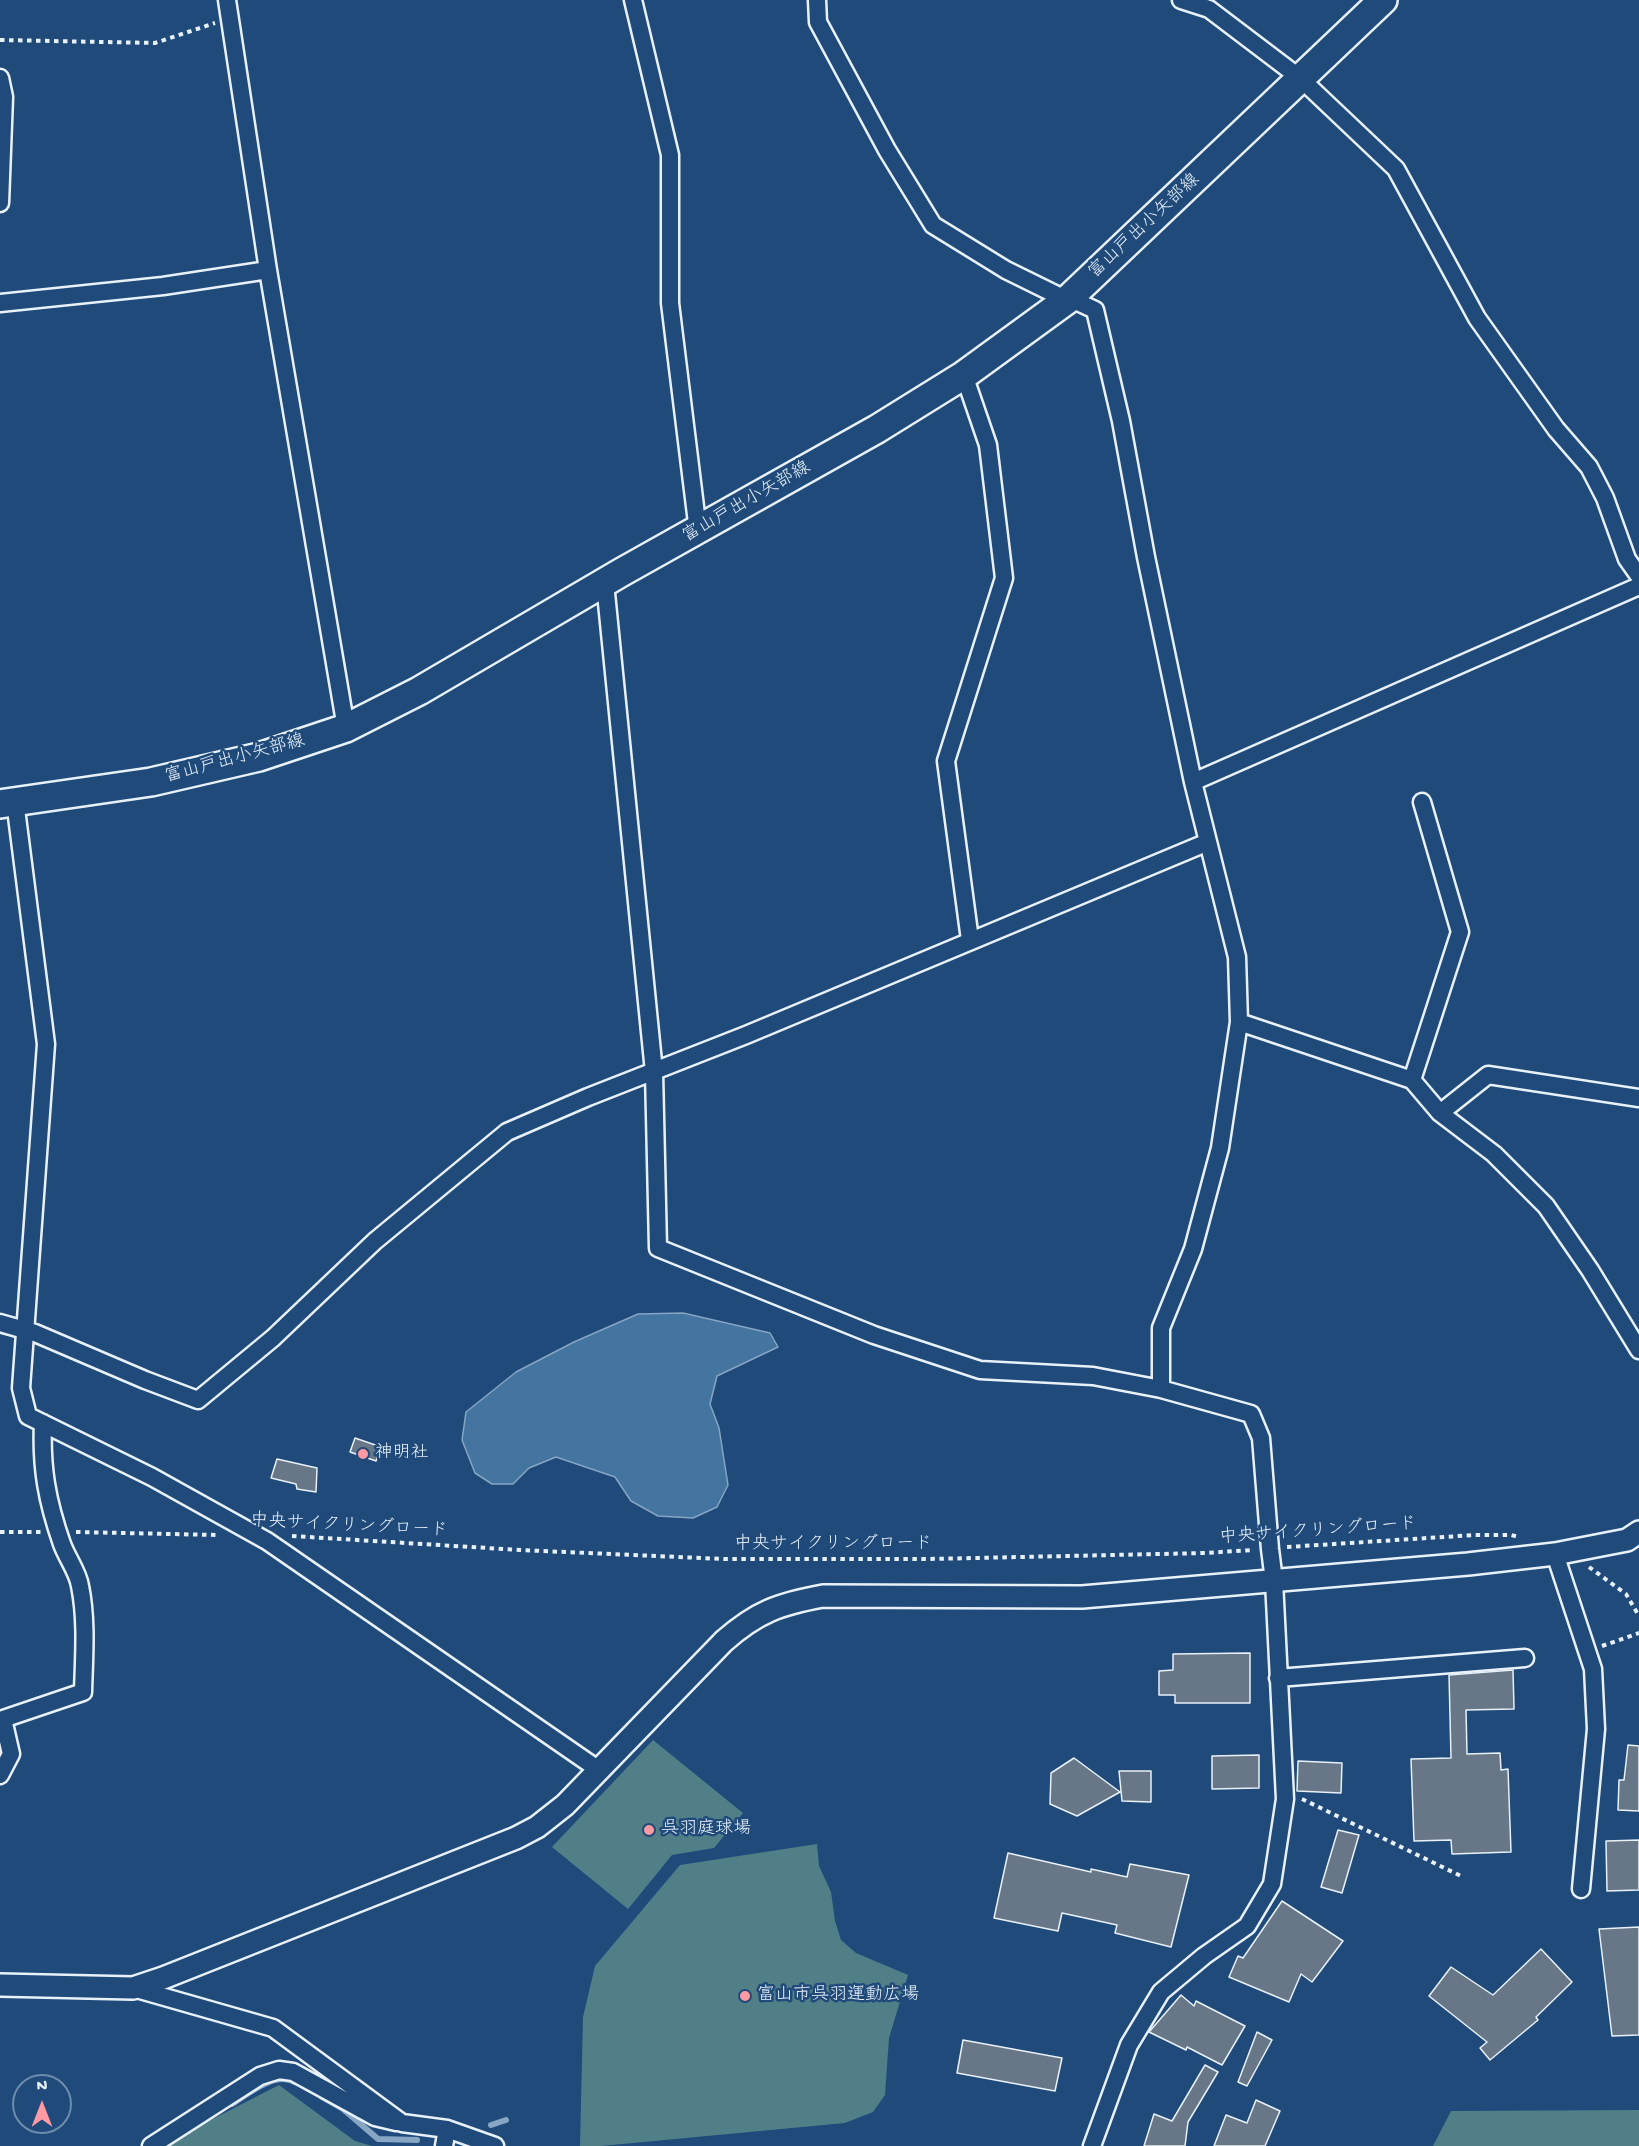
<!DOCTYPE html>
<html>
<head>
<meta charset="utf-8">
<style>
  body { margin:0 }
  #map { position:relative; width:1639px; height:2146px; overflow:hidden; background:#1f4a7a; font-family:"Gochi Hand",sans-serif }
  canvas { display:block }
  .north { position:absolute; left:12px; top:2074px; width:60px; height:60px; box-sizing:border-box; background:#1f4a7a; border:2px solid #6f8dac; border-radius:50%; rotate:0deg; font-size:16px; font-weight:700; line-height:24px; text-align:center; color:#e8f1f8 }
  .north::after { content:''; display:block; margin:auto; width:21px; height:27px; background:#ff9aa2; clip-path:polygon(50% 0,100% 100%,50% 72%,0 100%) }
</style>
</head>
<body>
<div id="map">
<canvas width="1639" height="2146"></canvas>
<div class="north">N</div>
</div>
<script>
const g = document.querySelector('canvas').getContext('2d');
g.lineJoin = 'round';
function paint(path, color) { g.fillStyle = color; g.fill(path, 'evenodd'); }
function trace(path, color, width, dash) { g.strokeStyle = color; g.lineWidth = width; g.lineCap = dash ? 'butt' : 'round'; g.setLineDash(dash || []); g.stroke(path); }
function label(font, color, halo, rows, align = 'center') {
  g.font = font + ' "Gochi Hand","Klee One",sans-serif'; g.lineWidth = 5; g.setLineDash([]); g.textBaseline = 'middle'; g.strokeStyle = halo; g.fillStyle = color; for (const [text, x, y, turn = 0] of rows) {
    g.save(); g.translate(x, y); g.rotate((+turn || 0) * Math.PI / 180); g.textAlign = isNaN(turn) ? turn : align; if (halo) g.strokeText(text, 0, 0); g.fillText(text, 0, 0); g.restore();
  }
}
paint(new Path2D(`
  M653,1740L743,1813L714,1848L672,1855L628,1909L552,1847Z
  M817,1844L819,1866L831,1892L835,1921L841,1940L856,1953L908,1975L889,2038L885,2095L873,2112L845,2123L601,2146H580L583,2017L595,1966L680,1865Z
  M279,2085L355,2141L372,2146H160Z
  M1639,2110V2146H1433L1451,2111Z`), '#517f88');
const water = new Path2D(`
  M683,1313L770,1333L778,1347L717,1376L710,1404L719,1428L728,1485L717,1507L693,1518L658,1516L631,1501L615,1477L556,1457L529,1468L513,1484H492L475,1473L462,1440L466,1412L516,1372L574,1342L638,1314Z`);
paint(water, '#4474a0');
trace(water, '#86a6c3', 1.5);
trace(new Path2D(`
  M322,2097L343,2109L378,2139L417,2140
  M232,2104C248,2094 275,2071 295,2082
  M491,2125L506,2120`), '#86a6c3', 6);
const building = new Path2D(`
  M355,1438L381,1447L376,1461L350,1452Z
  M277,1459L317,1468L316,1492L297,1489L296,1484L271,1478Z
  M1250,1653V1703H1175V1695H1159V1671L1173,1670V1654Z
  M1513,1670L1514,1709L1466,1710L1467,1754L1500,1753L1501,1770L1508,1769L1511,1852L1452,1854L1451,1840L1414,1841L1411,1759L1451,1758L1449,1675Z
  M1628,1745L1639,1746V1811L1618,1810L1619,1780H1624Z
  M1259,1755V1788L1212,1789V1756Z
  M1074,1758L1120,1792L1077,1816L1050,1804L1051,1773Z
  M1298,1761L1342,1763L1341,1793L1297,1791Z
  M1119,1771H1151V1802L1122,1801Z
  M1338,1830L1359,1835L1342,1893L1321,1887Z
  M1639,1840V1890L1607,1891L1606,1841Z
  M1008,1853L1091,1872V1869L1127,1877L1130,1864L1189,1875L1171,1947L1115,1933L1117,1925L1062,1913L1058,1931L994,1918Z
  M1282,1901L1343,1941L1312,1982L1301,1974L1289,2002L1229,1977L1238,1956L1243,1958Z
  M1639,1927V2035L1612,2036L1599,1929Z
  M1541,1949L1572,1982L1536,2017L1538,2020L1490,2060L1480,2048L1487,2042L1429,1996L1451,1967L1493,1995Z
  M1181,1995L1194,2006L1196,2001L1245,2026L1222,2065L1187,2047L1186,2050L1149,2032Z
  M1257,2032L1272,2040L1247,2086L1238,2082Z
  M963,2040L1062,2058L1055,2091L957,2073Z
  M1205,2065L1218,2072L1188,2122L1185,2146H1144L1154,2114L1172,2121Z
  M1256,2100L1280,2111L1265,2146H1214L1226,2115L1247,2123Z`);
paint(building, '#687787');
trace(building, '#e8f1f8', 1.5);
const minor = new Path2D(`
  M227,0L268,270L346,728
  M633,0L670,155V303L698,531
  M817,0L818,22L887,150L933,225L1006,270L1067,300L1080,303L1095,310L1121,421L1146,557L1193,782L1237,957L1239,1022L1220,1148L1193,1249L1161,1328V1389
  M1181,0L1209,9L1300,78L1396,169L1477,318L1556,429L1589,467L1605,498L1627,559L1639,576
  M0,78L4,97L0,203
  M0,303L163,286L268,270
  M964,375L988,445L1004,578L946,761L970,940
  M605,583L654,1072L658,1248L874,1335L980,1370L1093,1376L1161,1389L1251,1414L1261,1438L1270,1549L1274,1581L1285,1799L1272,1884L1247,1926L1204,1956L1161,1992L1129,2045L1092,2146
  M1193,782L1639,586
  M15,801L46,1044L21,1388L28,1416L152,1477L267,1541L599,1770
  M1239,1022L1412,1080L1440,1113
  M1412,1080L1460,932L1422,802
  M1639,1098L1488,1075L1440,1113L1494,1154L1546,1206L1590,1270L1639,1350
  M0,1323L35,1333L145,1380L198,1400L273,1338L375,1241L507,1132L588,1097L746,1035L1208,842
  M1555,1554L1593,1669L1596,1729L1581,1889
  M1278,1678L1525,1658
  M0,1775L11,1754L3,1719L83,1692C84,1657 87,1620 80,1586C78,1572 67,1558 62,1544C47,1501 41,1468 43,1423
  M133,1988L273,2028L402,2123L447,2129L495,2146
  M151,2146L260,2076L279,2070L293,2072L375,2117L396,2122
  M444,2146L447,2129`);
const tertiary = new Path2D(`
  M0,1985L133,1988L163,1978L516,1838L537,1827L565,1805L724,1641C757,1612 779,1604 823,1596L1082,1597L1468,1564L1555,1554L1627,1540L1639,1532`);
const primary = new Path2D(`
  M0,804L151,782L259,757L346,728L419,691L622,572L877,429L964,375L1067,300L1383,0`);
trace(minor, '#e8f1f8', 21);
trace(tertiary, '#e8f1f8', 26);
trace(primary, '#e8f1f8', 32);
trace(new Path2D(`
  M0,40L155,43L215,23
  M0,1532H41
  M76,1532L218,1535
  M292,1536L520,1550L724,1559H929L1205,1553L1252,1550
  M1287,1547L1475,1535H1511L1519,1537
  M1589,1567L1626,1594L1639,1616
  M1602,1646L1639,1633
  M1302,1799L1463,1877`), '#e8f1f8', 4, [4.5, 4.5]);
trace(minor, '#1f4a7a', 16);
trace(tertiary, '#1f4a7a', 21);
trace(primary, '#1f4a7a', 27);
for (const [x, y, r, color] of [
  [363,1454,6,"#ff9aa2"],
  [649,1830,6,"#ff9aa2"],
  [745,1996,6,"#ff9aa2"]
]) { const dot = new Path2D(); dot.arc(x, y, r, 0, 2 * Math.PI); g.fillStyle = color; g.fill(dot); trace(dot, '#1f4a7a', 2); }
label('18px', '#e8f1f8', '#1f4a7a', [
  ["富山戸出小矢部線",1145,227,-43],
  ["富山戸出小矢部線",747,503,-30],
  ["富山戸出小矢部線",235,760,-15],
  ["中央サイクリングロード",349,1527,3],
  ["中央サイクリングロード",1318,1532,-4],
  ["中央サイクリングロード",833,1545]
]);
label('18px', '#e8f1f8', '#1f4a7a', [
  ["神明社",375,1454],
  ["呉羽庭球場",661,1830],
  ["富山市呉羽運動広場",757,1996]
], 'left');
</script>
</body>
</html>
